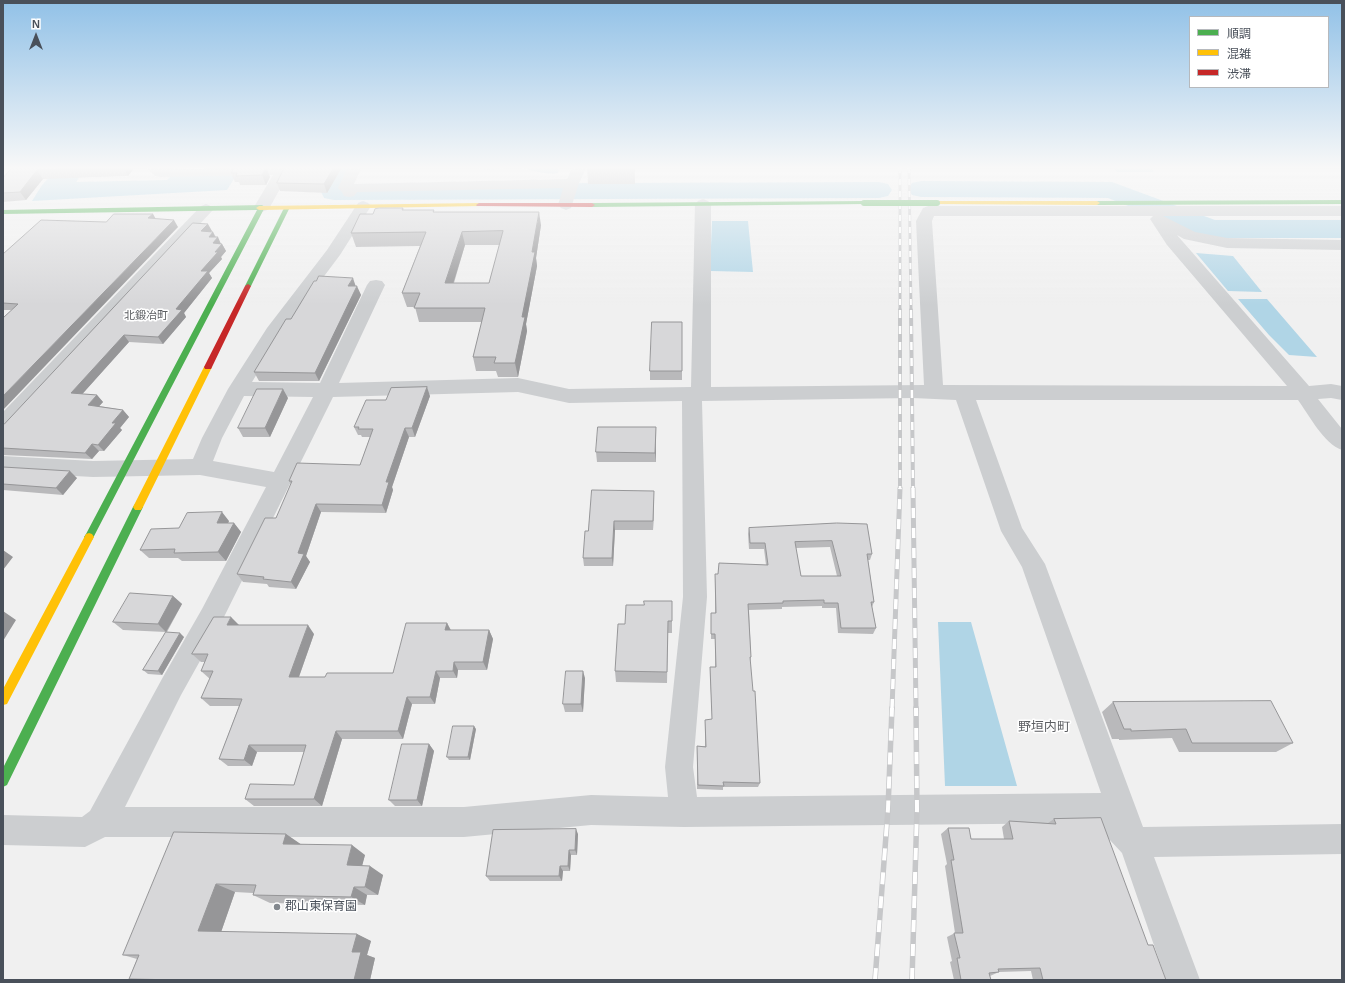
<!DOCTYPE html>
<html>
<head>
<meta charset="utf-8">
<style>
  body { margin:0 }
  #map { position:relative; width:1345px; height:983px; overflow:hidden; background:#f0f0f0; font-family:Helvetica,"Noto Sans JP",sans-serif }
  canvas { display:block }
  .frame { position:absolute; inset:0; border:4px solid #49505a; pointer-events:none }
  .legend { position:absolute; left:1189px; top:16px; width:140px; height:72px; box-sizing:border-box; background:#fff; border:1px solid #b6b9bd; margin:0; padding:5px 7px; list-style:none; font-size:12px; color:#49505a }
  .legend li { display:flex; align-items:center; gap:8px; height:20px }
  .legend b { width:20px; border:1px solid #b6b9bd }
  .north { position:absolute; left:16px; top:16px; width:40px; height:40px; -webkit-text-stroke:3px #fff; paint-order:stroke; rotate:0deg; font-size:11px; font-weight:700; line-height:16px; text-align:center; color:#49505a }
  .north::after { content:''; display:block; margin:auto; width:14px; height:18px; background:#49505a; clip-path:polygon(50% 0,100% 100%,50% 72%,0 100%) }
</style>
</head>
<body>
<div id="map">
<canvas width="1345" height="983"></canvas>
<div class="frame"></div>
<ul class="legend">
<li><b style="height:5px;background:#4caf50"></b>順調</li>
<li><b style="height:5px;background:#ffc107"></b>混雑</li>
<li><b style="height:5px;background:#c62828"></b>渋滞</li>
</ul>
<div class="north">N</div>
</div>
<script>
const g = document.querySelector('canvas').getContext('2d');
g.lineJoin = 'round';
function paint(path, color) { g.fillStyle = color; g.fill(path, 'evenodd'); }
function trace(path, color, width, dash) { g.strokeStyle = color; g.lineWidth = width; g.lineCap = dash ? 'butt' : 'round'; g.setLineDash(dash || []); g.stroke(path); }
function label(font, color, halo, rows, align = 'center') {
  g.font = font + ' Helvetica,"Noto Sans JP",sans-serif'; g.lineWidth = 3; g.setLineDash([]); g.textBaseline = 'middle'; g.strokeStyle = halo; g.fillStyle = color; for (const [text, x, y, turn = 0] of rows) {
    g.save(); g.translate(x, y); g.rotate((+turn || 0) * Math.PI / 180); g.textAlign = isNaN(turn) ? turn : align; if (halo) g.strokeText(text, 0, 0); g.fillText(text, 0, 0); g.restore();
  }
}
paint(new Path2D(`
  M59,167H87L76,182L167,180L171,176L237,174L227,190L32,201L42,185Z
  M476,167H552L558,168L559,171L558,173C546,176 524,167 511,167C499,168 488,173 476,167Z
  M1113,167H1150L1154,172H1117Z
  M712,221H748L753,272L710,271Z
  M1196,253L1233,256L1262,292L1228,291Z
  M1238,299H1267L1317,357L1289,355L1269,335Z
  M938,622H971L1017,786H945Z`), '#b0d5e6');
paint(new Path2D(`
  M334,167H360L352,184L879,182L888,184L892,190L888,196L879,198L334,200L324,198L321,192Z
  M921,181L1112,182L1215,220H1342V238H1211L1201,235L1108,198L921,197L912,195L908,189L912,183Z`), '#b0d5e6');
paint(new Path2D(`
  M146,167H162L163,169L292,167L270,207L267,210L262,212L257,210L254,207L273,175L160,177L155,176Z
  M348,167H362L354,184L567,179L573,167H587L579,183L571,208L566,210L561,208L558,205L563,188L357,192L354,196L349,197L344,196L342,192L338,188Z
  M703,199L708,201L711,204V387L924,385L916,221L923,208L928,206H1342V216H1163L1195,232L1227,238L1342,240V250L1227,248L1184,239L1177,235L1309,386L1331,384L1342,386V400L1331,398L1318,399L1342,429V450C1324,444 1309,415 1298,400H976L1022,528L1045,564L1143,827L1342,824V854L1154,857L1200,980H1166L1122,853L1094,823L684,827L591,825L464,837H105L85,847L3,845V815L82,817L90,811L163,677L202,609L266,487L200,475L93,477L3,472V456L93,461L193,459L202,438L228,389L267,328L327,250L358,203L363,201L368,203L371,206L340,255L283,331L252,382L320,383L367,285L370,281L376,280L382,281L385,285L339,383L518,378L569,389L691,387L695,204L698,201ZM934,216H1153L1150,219L1167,245L1287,386L943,385L932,221ZM518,392L569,403L682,401L683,597L665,767L668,797L591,795L464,807H125L181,695L220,625L333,397ZM244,396L313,397L274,472L213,461L222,438ZM913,398L956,400L1001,531L1022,567L1101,793L697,797L693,767L707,597L702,401Z
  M206,204L211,206L214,209L211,212L10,430L3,432V412L201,206Z`), '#ccced0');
paint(new Path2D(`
  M1342,200V204L1097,205L1094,203L1097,201Z
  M864,201L867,203L866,204L592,207L589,205L592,203Z
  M262,205L265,207L92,540L89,541L86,540L84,537L86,534L257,210L3,214V210Z
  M285,206L290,207L251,286L248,288L246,287L245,286Z
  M138,503L141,504L143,507L7,785L3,787V768L133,507L135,504Z`), '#4caf50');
paint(new Path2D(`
  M937,201H1097L1100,203L1097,205L935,204L934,203Z
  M479,203L482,205L481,206L259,210L256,208L259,206Z
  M208,364L212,367L143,507L141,510H135L133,507L204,367Z
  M89,533L92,534L94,537L7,704L3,705V689L86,534Z`), '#ffc107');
paint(new Path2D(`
  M479,203H592L595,205L592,207L477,206L476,205Z
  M248,284L251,286L212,367L211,369H205L204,367L245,286Z`), '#c62828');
const railFar3 = new Path2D(`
  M900,167V311
  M909,167L911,311`);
const railFar2 = new Path2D(`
  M900,310V489
  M911,310L913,489`);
const railFar1 = new Path2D(`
  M913,488L916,709
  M892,709L900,488`);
const rail = new Path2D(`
  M875,980L888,809L892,708
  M912,980L917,809L916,708`);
trace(railFar3, '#c6c7c9', 3);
trace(railFar2, '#c6c7c9', 4);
trace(railFar1, '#c6c7c9', 5);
trace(rail, '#c6c7c9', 5.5);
trace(railFar3, '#fff', 2, [6]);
trace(railFar2, '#fff', 2.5, [8]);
trace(railFar1, '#fff', 3.5, [10]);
trace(rail, '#fff', 4, [12]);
trace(new Path2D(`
  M864,203H937`), '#4caf50', 6);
paint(new Path2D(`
  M13,167H135L128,176L43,179L26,200L3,202V178Z
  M266,167L270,177L266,185H240L239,182H235L231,173Z
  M285,167H342L327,193L280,191L277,183Z
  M587,167H635V184H588Z
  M403,208L404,210H434V212L541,225L536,258L537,266L526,324L527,331L518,377H498L496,371H476L473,357L482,322H419L415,307H407L402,293L420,246L356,247L351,233L373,214ZM465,245H500L489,283H454Z
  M153,214L155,219L178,227L11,310H3V254L106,222Z
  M212,231L211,232H213L216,237L221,244H222L226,251L221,257L222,259L209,273L212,278L184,313L186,317L163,344L129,342L82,394L97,395L103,402L99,406L123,410L129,417L120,428L122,430L104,451H99L92,459L3,455V424H4Z
  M356,286L361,295L319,381H259L254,372L291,319Z
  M682,322V380H650V371Z
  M430,396L415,437H409L392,487L393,490L386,513L321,512L306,556L310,562L296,589L269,587L267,584L243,582L237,574L276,518L291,484L289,481L360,465L370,437H362L361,435H358L354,427L386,400Z
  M288,398L270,437H243L238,428Z
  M656,427V462H597L596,452Z
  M3,467L77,478L63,495L3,490Z
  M654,500L653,530H615L613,566H584L583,558L588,531Z
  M229,521L228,523H234L241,532L226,561H182L178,558H149L140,550L179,528Z
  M837,523L872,554L870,560H868L874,602L872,607L876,628L873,634L838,633L836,608H822V606L782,607V609L749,610L751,657L750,662L760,783L758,787H723V790L697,789V746H705V720L712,719L710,672V667H715V639H711V613H715V574H718L719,563L766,565L764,549H749L748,534L749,528ZM830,547L837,576H801L796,548Z
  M173,596L182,604L167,632L184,637L162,675L148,674L143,670L166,632L123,630L113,622Z
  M672,601V633H668L667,683L616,682L615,671L625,624Z
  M447,623L451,630H489L493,639L487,670H458L457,678H440L435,704H412L403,739H342L322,806H254L245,799L294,785L304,752H257L252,766H228L219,759L239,706H210L201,698L210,679L201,671L205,662H201L192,654L239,625L314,634L299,677H325L393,673Z
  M585,678L583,712H565L563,704Z
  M1113,702L1293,743L1276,752H1179L1172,738L1119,740V739H1112L1102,712Z
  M476,729L470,760H449L447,757Z
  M429,744L434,751L422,806H395L389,800Z
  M1054,819L1148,945L1166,980H1033L1031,971L999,972L990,976L991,980H954L950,962L952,961L947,937L955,933L945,866L947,864L941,834L948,828L971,839H1004L1002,827L1009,821L1048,823Z
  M174,832L286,834L300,844L365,855L362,865L383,875L378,895H367L365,905L270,903L253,895V893L235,892L221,932L357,934L371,941L367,955L375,958L370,980H133L129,979L137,959L123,955Z
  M578,834L577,855H571L570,871H563L562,881H490L486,876Z`), '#b9b9bb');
paint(new Path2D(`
  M3,167H7L3,172Z
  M123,167H135L128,176Z
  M266,167L270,177L266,185L262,175Z
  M334,167H342L327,193L324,184Z
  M37,170L43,179L26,200L20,192Z
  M539,212L541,225L536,258L537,266L526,324L527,331L518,377L515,363L532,252Z
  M153,214L157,221L148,218Z
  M174,220L178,227L3,410V396Z
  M208,224L212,231L205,238L201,231Z
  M213,232L216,239L218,237L221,244L216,250L209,237Z
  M462,232L465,245L449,297L445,283Z
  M222,244L226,251L221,257L222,259L209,273L212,278L184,313L186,317L163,344L158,337L201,271L215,252Z
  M353,278L356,287L348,286Z
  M357,286L361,295L319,381L315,373Z
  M124,335L129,342L77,400L71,393Z
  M427,387L430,396L415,437L412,428Z
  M283,389L288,398L270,437L265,428Z
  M97,395L103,402L94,412L88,405Z
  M123,410L129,417L120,428L122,430L104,451L98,445L112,423Z
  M656,427V462L655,453Z
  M405,428L409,437L392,487L393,490L386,513L382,505L386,482Z
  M92,444L99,451L92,459L85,453Z
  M70,471L77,478L63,495L56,488Z
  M654,491V500L653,530V521Z
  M316,504L321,512L306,556L310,562L296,589L291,582L298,553Z
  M222,512L229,521L224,532L217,523Z
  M614,521L615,530L613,566L612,558Z
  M234,523L241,532L226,561L218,552Z
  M3,550L13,557L3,570Z
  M173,596L182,604L166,632L158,624Z
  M3,611L16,620L3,641Z
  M231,617L239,625H227Z
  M447,623L451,631L445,630Z
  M308,625L314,634L296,685L289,677Z
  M489,630L493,639L487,670L483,662Z
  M180,633L184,637L162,675L158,671Z
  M454,662L458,670L457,678L453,671Z
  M436,671L440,678L435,704L430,697Z
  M583,671L585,678L583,712L581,704Z
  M407,697L412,704L403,739L398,731Z
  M474,726L476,729L470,760L468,757Z
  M336,731L342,739L322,806L314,799Z
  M429,744L434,751L422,806L417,800Z
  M249,745L257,752L252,766L244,760Z
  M576,829L578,834L577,855L575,850Z
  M286,834L302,845L283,844Z
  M352,845L365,855L360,874L347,865Z
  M569,850L571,855L570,871L568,866Z
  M370,866L383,875L378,895L365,887Z
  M560,866L563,871L562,881L559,876Z
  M216,884L235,892L219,938L198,931Z
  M354,887L367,895L365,905L351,897Z
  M357,934L371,941L367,955L375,958L370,980H354L352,952Z`), '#969698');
const building = new Path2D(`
  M13,167H123L37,170L20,192L3,193V178Z
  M266,167L262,175L236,176L237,173H231L234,168Z
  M285,167H334L324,184L277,183Z
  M380,208H403L402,210H434L433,212H539L532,252H535L522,317H525L515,363H494L496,357H473L485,308H414L420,293H402L426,232L351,233L360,214H373L375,209ZM503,231L489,283H445L462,232Z
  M114,214H153L148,218L174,220L3,396V318L18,304L3,303V254L41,220L106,222Z
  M193,223L208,224L201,231L213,232L209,237H218L213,243L222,244L215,252H218L201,271H208L176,309L182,310L158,337L124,335L71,393L97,395L88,405L123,410L112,423H116L98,445L92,444L85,453L3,448V424H4Z
  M319,276L353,278L348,286H357L315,373L254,372L286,319H291L314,281H316Z
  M652,322H682V371H650Z
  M427,387L412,428H405L386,482H389L382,505L316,504L298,553L304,554L291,582L263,579L264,577L237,574L265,518H276L292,481H289L297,463L360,465L373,429H358L359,427H354L366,400H386L391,388Z
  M257,389H283L265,428H238Z
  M598,427H656L655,453L596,452Z
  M3,467L70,471L56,488L3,484Z
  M592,490L654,491L653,521H614L612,558H583L585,531H588Z
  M222,512L217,523H234L218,552L174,553L175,549L140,550L151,529L179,528L187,513Z
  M837,523L867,524L872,554H867L874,602H871L876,628H841L838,603H824V600L783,601V603L748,604L751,657H750L753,691H755L760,783L723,782L724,786L698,785L697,746L706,747L705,720L712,719L710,667H716L715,634H711V613H716L715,574H718L719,563L768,565L765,543H750L749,528ZM832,541L841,576H801L795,542Z
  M130,593L173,596L158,624L113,622Z
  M644,601H672V621H668L667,672L615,671L618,624H625L626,605H644Z
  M214,617H231L227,625H308L289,677H325L327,673H393L406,623H447L445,630H489L483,662H454L453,671H436L430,697H407L398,731H336L314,799H245L250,784L294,785L306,745H249L244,760L219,759L242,699L201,698L213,671H201L208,654H192Z
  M166,632L180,633L158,671L143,670Z
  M566,671H583L581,704H563Z
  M1271,701L1293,743H1192L1186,729L1131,731V729H1124L1113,702Z
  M453,726H474L468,757H447Z
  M402,744H429L417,800H389Z
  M1101,818L1148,945H1153L1166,980H1043L1040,968L998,969L999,972L989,973L991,980H961L957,958H960L954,933H963L951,860H954L948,828H969L971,839H1013L1009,821L1056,824L1054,819Z
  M576,829L575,850H569L568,866H560L559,876H486L493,830Z
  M174,832L286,834L283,844L352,845L347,865L370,866L365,887H354L351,897L253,895L256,885L216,884L198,931L357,934L352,952H361L354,980H181L129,979L139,955H123Z`);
paint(building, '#d7d7d9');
trace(building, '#969698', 1);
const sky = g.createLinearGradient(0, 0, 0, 305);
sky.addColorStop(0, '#91c1e7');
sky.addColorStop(0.55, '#f8f8f8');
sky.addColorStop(1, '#f8f8f800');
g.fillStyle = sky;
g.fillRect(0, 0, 1345, 305);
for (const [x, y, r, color] of [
  [277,907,4,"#83888e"]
]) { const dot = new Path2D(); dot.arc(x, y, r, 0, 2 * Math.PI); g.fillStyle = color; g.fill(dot); trace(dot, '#fff', 1.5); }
label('11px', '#5c5e62', '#fff', [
  ["北鍛冶町",146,316]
]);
label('12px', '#49505a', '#fff', [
  ["郡山東保育園",285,907]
], 'left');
label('13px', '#5c5e62', '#fff', [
  ["野垣内町",1044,727]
]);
</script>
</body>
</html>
